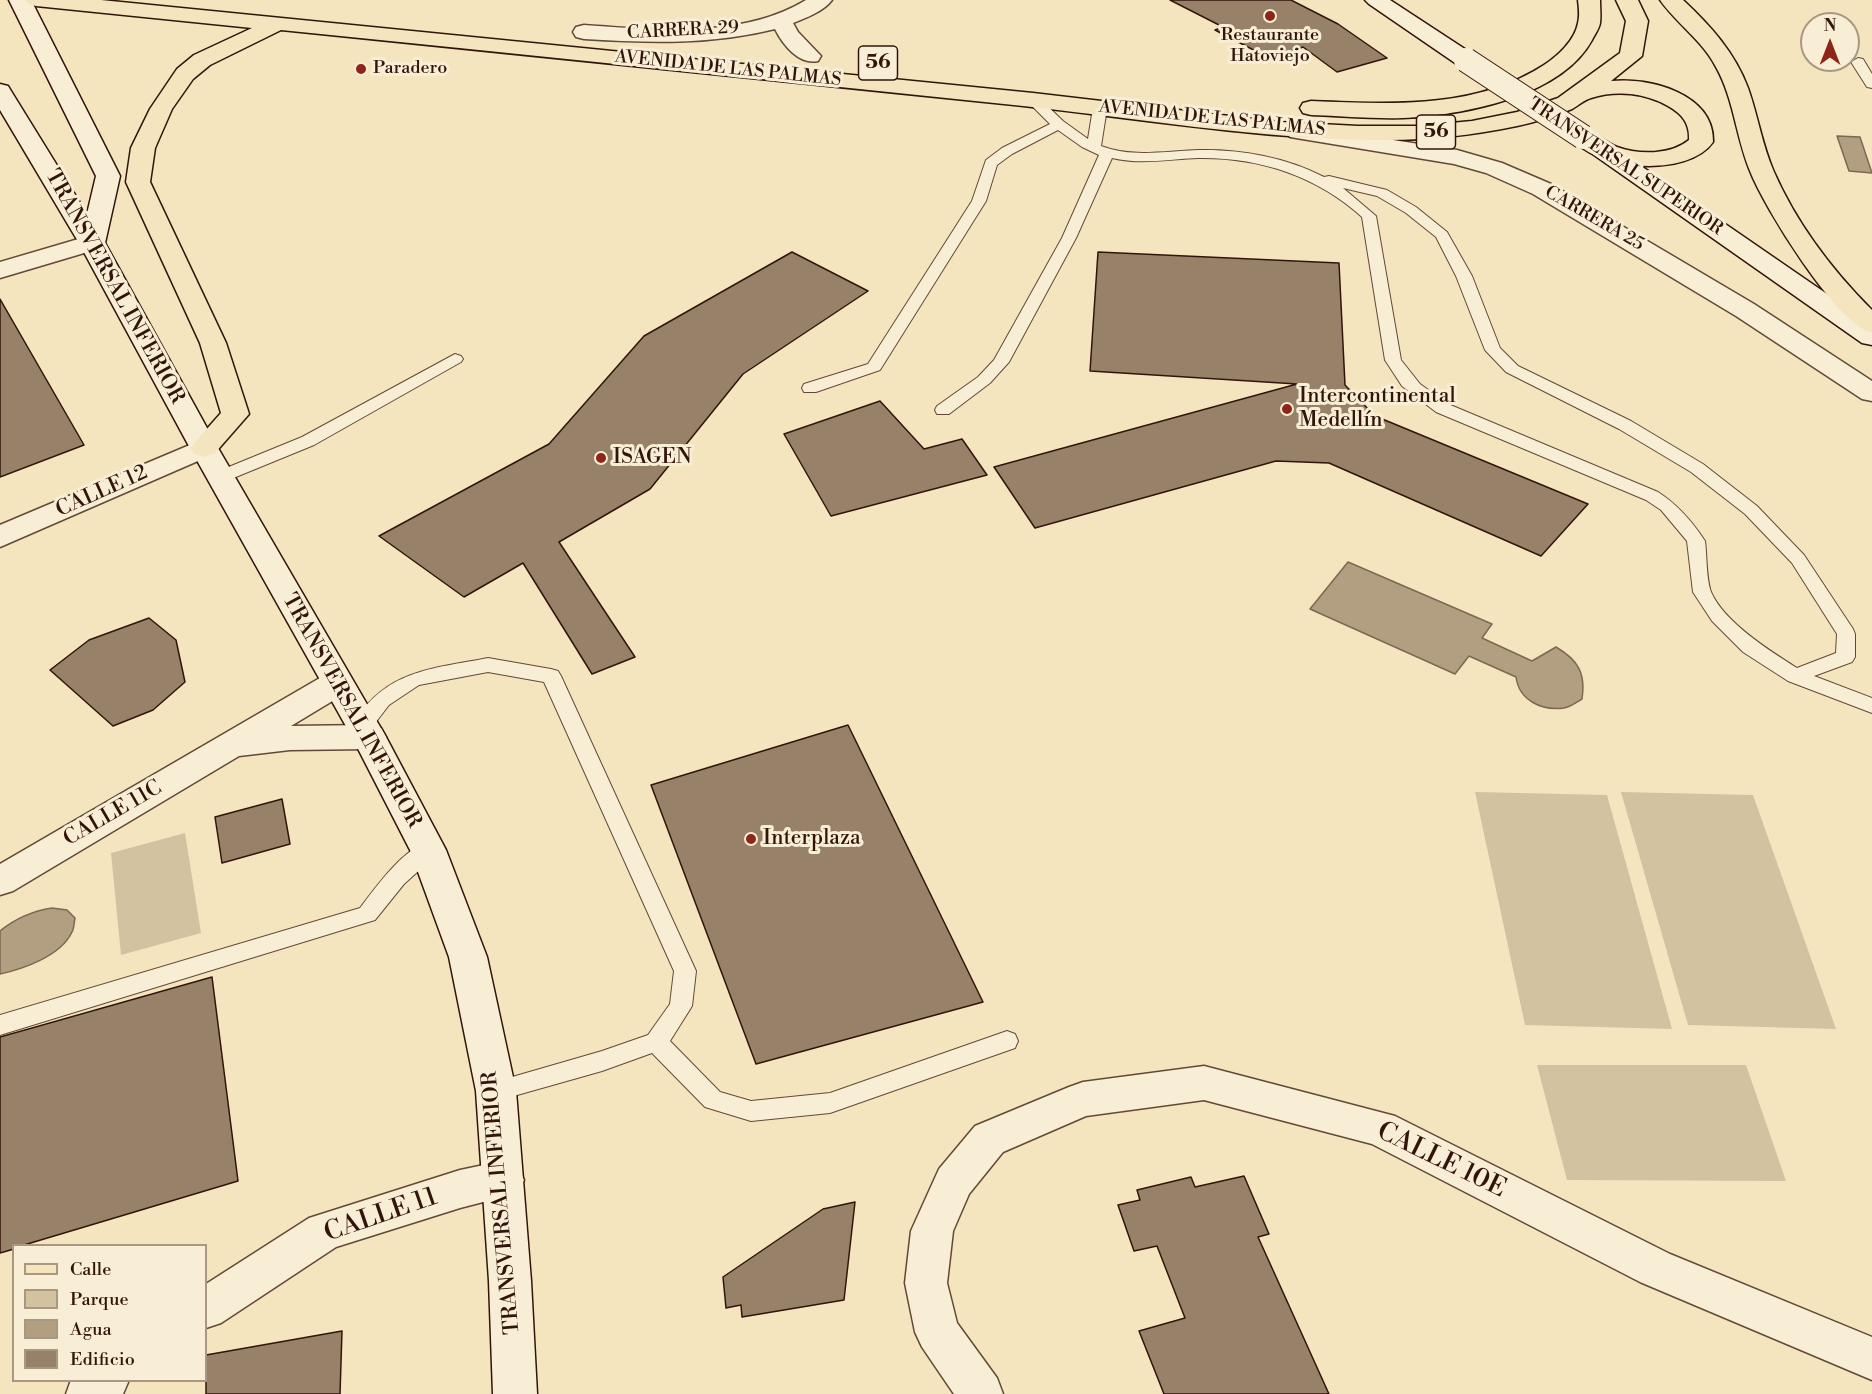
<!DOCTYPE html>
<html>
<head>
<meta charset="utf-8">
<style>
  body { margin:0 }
  #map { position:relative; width:1872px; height:1394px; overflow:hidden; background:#f4e5bf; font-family:"Libre Bodoni",serif }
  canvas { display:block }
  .legend { position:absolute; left:12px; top:1244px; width:195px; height:138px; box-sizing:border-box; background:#f8eed5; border:2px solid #a99784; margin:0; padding:8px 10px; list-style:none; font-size:18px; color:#32150a }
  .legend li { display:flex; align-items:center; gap:12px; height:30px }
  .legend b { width:30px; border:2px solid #a99784 }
  .north { position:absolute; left:1800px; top:12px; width:60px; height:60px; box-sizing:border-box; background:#f8eed5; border:2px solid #a99784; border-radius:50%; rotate:0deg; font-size:16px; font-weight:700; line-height:24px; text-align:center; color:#32150a }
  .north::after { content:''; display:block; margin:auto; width:21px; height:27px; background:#8f2418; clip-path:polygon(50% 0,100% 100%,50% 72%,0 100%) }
</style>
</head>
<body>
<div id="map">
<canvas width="1872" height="1394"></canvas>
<ul class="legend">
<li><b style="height:8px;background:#f4e5bf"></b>Calle</li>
<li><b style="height:16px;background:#d3c2a0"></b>Parque</li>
<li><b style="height:16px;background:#b29e81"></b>Agua</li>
<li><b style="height:16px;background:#978168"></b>Edificio</li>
</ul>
<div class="north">N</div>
</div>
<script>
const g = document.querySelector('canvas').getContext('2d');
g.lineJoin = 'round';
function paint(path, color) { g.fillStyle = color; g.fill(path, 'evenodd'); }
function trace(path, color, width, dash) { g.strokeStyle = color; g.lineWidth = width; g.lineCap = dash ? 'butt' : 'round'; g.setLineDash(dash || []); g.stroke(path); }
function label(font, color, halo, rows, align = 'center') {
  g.font = font + ' "Libre Bodoni",serif'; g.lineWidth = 6; g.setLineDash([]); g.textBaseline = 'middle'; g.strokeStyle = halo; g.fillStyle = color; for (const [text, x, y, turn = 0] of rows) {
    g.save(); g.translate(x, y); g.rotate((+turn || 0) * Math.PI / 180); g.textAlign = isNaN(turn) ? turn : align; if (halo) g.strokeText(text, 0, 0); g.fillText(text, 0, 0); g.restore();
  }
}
paint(new Path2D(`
  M1475,792L1607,795L1672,1029L1525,1025Z
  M1621,792L1753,795L1836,1029L1688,1025Z
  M185,833L201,933L121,955L111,853Z
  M1537,1065H1746L1786,1181L1567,1180Z`), '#d3c2a0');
const water = new Path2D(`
  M1837,136L1860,137L1872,173L1849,171Z
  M1348,562L1492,624L1482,638L1532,661L1556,647C1578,660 1586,673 1582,699C1577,702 1570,707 1564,708C1541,711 1519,700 1516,677L1469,656L1455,674L1310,609Z
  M52,908L67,910L75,918C74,923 74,929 72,932C61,956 23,969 0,974V931C16,918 32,911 52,908Z`);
paint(water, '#b29e81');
trace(water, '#7f6751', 1.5);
const building = new Path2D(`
  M1170,0H1291L1338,24L1387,58L1337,72L1303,47L1271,59L1215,30L1223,27Z
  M792,252L868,291L743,374L650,489L559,542L635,657L592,674L523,563L464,597L379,536L549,444L644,336Z
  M1098,252L1339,263L1345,385L1375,416L1588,504L1541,556L1329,463L1276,461L1035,528L994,467L1297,384L1090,371Z
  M0,299L84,445L0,477Z
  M880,401L924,449L962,439L987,475L831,516L784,434Z
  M149,618L176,640L185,682L153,710L113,726L50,670L89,640Z
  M848,725L983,1002L756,1064L651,785Z
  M282,799L290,844L222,863L215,817Z
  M212,977L238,1181L24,1245H14V1249L0,1253V1037Z
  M1244,1176L1269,1234L1258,1237L1329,1394H1164L1139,1331L1185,1318L1157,1246L1134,1251L1118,1205L1140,1200L1137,1190L1191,1177L1195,1187Z
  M855,1202L844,1300L742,1317L741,1305L726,1308L723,1277L823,1209Z
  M342,1331L340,1394H206V1355Z`);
paint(building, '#978168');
trace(building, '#32150a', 1.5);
const lane = new Path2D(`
  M1858,58L1863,59L1872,74V88L1867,87L1851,62Z
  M1033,96L1038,97L1063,121L1088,139L1093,108L1100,104L1105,105L1107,108L1101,146C1133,158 1165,151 1198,150C1240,149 1286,157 1324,177L1329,176L1387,190L1416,207L1447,232L1472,276L1500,348L1518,366L1631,421L1703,464L1757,506L1804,555L1853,629L1855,634V657L1852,662L1814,676L1872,698V713L1788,681L1743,652L1712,621L1693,592L1687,541L1661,510L1646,500L1436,412L1402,386L1385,360L1362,217C1317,176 1259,157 1198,158C1169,159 1141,165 1112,158L1076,238L1009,362L990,383L949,414H937L935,410L937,406L978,377L994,360L1062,238L1099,155L1082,147L1058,130L1012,154L997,165L986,201L880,370L816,392H804L802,388L804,384L868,364L972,201L986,160L1002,148L1050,124L1026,100ZM1343,188L1377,196L1406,213L1436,237L1456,276L1485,350L1506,372L1619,429L1691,472L1745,514L1792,563L1837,634L1836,653L1797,668C1770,651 1724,622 1711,592C1706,578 1707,556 1705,541C1692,521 1678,505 1658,492L1448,404L1420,384L1401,360L1376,216Z
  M455,354L461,356L463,359L461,362L314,445L226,481H214L211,477L214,473L302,437Z
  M488,658L551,669L558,671L561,676L696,971L692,1006L670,1041L720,1092L751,1101L830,1093L1007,1031L1015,1034L1018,1041L1015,1048L830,1113L751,1121L705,1107L652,1053L602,1071L496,1101L488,1098L484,1091L488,1084L602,1051L648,1035L670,1004L674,971L544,682L488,672L419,685L389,705L369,731L362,733L355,731L352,726C384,670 431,669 488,658Z
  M428,842L435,844L439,850L435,856L404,884L375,920L0,1035V1015L360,908C376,887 402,850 428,842Z`);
const street = new Path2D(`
  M806,0H832C824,11 806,18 793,23L798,32L821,56L818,61C799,65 783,45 775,29C712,45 648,43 584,39L576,37L573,32L576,27L584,25C656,30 742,39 806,0Z
  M1298,125L1457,150L1502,163L1551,184L1754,304L1872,381V401L1862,399L1736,316L1533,194L1486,173L1454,164L1290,137L1286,132L1290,127Z
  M92,235L101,238L105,243L101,248L0,278V262Z
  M204,439L214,442L218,448L214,454L0,547V525Z
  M337,671L349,675L353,683L349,691L291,726L369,725L381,728L386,737L381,746L369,749L290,750L239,756L13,891L0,895V864L325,675Z
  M1204,1066L1395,1116L1670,1254L1872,1337V1380L1640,1282L1372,1144L1204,1100L1086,1116L1003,1152L969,1194L953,1231L947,1283L957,1323L997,1378L1003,1394H954L922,1347L915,1332L905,1283L911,1231L939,1169L975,1126L1069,1087L1083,1082Z
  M503,1161L518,1167L524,1180L518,1193L460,1208L336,1247L221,1323L206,1328V1284L309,1218L460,1170Z
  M71,1380H129L123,1394H66Z`);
const secondary = new Path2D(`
  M9,0H31L120,176L105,243L218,448L386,737L446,850L487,957L516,1091L531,1281L537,1394H493L489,1281L476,1091L449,957L410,850L352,737L190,448L79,243L0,110V84L8,86L11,91L87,214L96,176Z
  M1365,0H1390L1474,55L1477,60L1474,65L1466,67L1458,65L1369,4Z
  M1585,131L1593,133L1872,325V345L1862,343L1577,143L1573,138L1577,133Z`);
const primary = new Path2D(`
  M25,0H101L1033,93L1281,122L1358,126H1419L1472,121L1517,112L1558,98L1620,53L1626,21L1616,0H1638L1648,21L1642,56L1611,81C1650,77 1715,94 1713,142C1688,178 1595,171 1571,137L1575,132C1592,128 1602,141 1617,147C1639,155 1671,155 1689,140C1690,123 1682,114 1668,106C1645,93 1617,90 1591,98C1584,100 1579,105 1572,109C1555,116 1535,122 1517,126C1473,135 1431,140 1387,140C1259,140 1131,117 1004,104C763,79 522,54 281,30L210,65L193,79L172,109L155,148L150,182L226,343L249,414L214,454L204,457L194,454L190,448L221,413L200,343L126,182L131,148L150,109L177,69L194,55L252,28L36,6L29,4Z
  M1578,0H1600C1600,8 1601,16 1600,23C1599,29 1595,34 1592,40C1561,97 1463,115 1403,118C1372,119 1342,116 1311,115L1303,113L1300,108L1303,103L1311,101C1390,104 1474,110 1544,65C1558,56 1575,40 1578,23C1580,16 1579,8 1578,0Z
  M1660,0H1683C1710,25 1735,53 1748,88C1758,116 1762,145 1774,172C1797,224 1832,270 1872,310V333C1836,324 1764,207 1750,171C1736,137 1734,99 1716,67C1702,40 1677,24 1660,0Z`);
trace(lane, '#624937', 2);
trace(street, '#624937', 3);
trace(secondary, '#32150a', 3);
trace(primary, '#32150a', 3);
paint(lane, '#f8eed5');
paint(street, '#f8eed5');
paint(secondary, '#f8eed5');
paint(primary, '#f4e5bf');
const secondaryBridge = new Path2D(`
  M1466,60L1583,137`);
trace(secondaryBridge, '#32150a', 26, []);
trace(secondaryBridge, '#f8eed5', 24);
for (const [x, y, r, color] of [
  [1270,16,6,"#8f2418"],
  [361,69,6,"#8f2418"],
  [1287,409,6,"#8f2418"],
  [601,458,6,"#8f2418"],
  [751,839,6,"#8f2418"]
]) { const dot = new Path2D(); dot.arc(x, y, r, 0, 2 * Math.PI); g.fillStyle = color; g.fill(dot); trace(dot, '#f8eed5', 2); }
label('18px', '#32150a', '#f8eed5', [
  ["CARRERA 29",683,31,-3],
  ["AVENIDA DE LAS PALMAS",728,69,6],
  ["AVENIDA DE LAS PALMAS",1212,119,6],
  ["TRANSVERSAL SUPERIOR",1625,167,34],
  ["CARRERA 25",1594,219,30]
]);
label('18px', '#32150a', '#f8eed5', [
  ["Restaurante",1270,36],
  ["Hatoviejo",1270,57],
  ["Paradero",373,69,"left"]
]);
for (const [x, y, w] of [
  [878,63,39],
  [1436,132,39]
]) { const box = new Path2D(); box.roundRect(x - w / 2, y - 17, w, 34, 4.5); g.fillStyle = '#f8eed5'; g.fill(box); trace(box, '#32150a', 1.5); }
label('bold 20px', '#32150a', null, [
  ["56",878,63],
  ["56",1436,132]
]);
label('21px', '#32150a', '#f8eed5', [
  ["TRANSVERSAL INFERIOR",114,287,61],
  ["CALLE 12",102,492,-24],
  ["TRANSVERSAL INFERIOR",351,711,61],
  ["CALLE 11C",113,814,-30],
  ["TRANSVERSAL INFERIOR",502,1203,-95]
]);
label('21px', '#32150a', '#f8eed5', [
  ["Intercontinental",1299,397],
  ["Medellín",1299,421],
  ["ISAGEN",613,458],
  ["Interplaza",763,839]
], 'left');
label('26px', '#32150a', '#f8eed5', [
  ["CALLE 10E",1441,1161,26],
  ["CALLE 11",381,1216,-19]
]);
</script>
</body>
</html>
